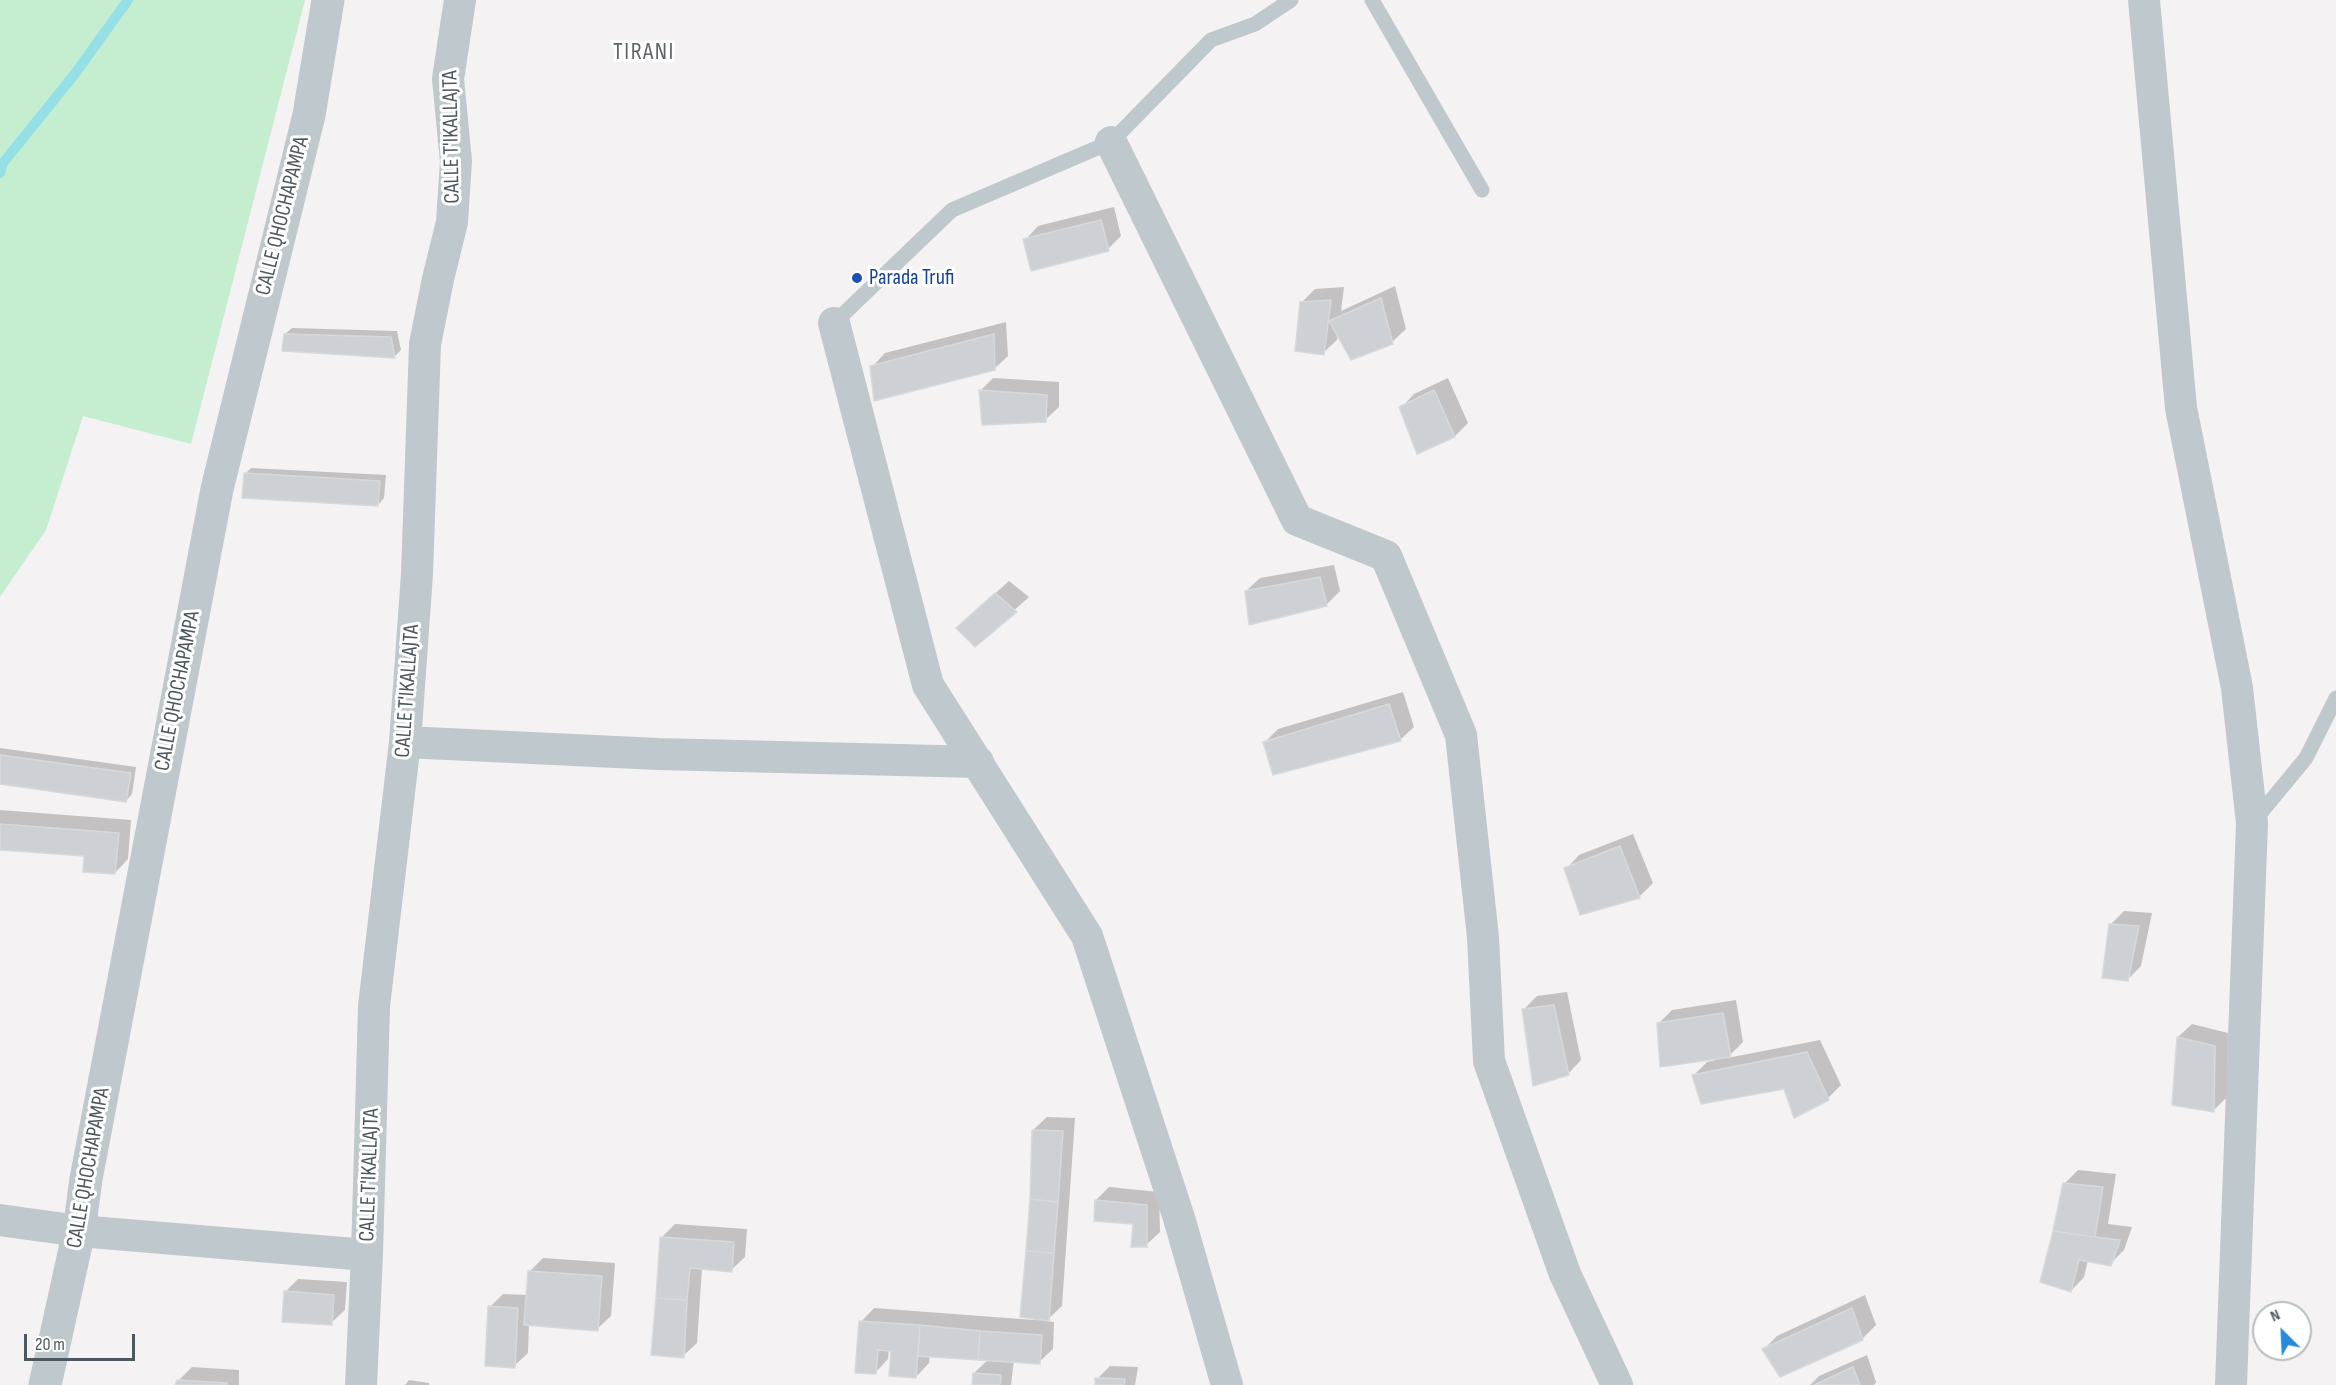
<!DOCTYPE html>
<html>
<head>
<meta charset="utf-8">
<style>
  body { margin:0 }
  #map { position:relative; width:2336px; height:1385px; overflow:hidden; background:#f4f2f3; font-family:"Sofia Sans Condensed",sans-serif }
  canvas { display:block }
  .north { position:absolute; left:2252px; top:1301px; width:60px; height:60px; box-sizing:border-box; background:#fff; border:2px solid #b7bcbf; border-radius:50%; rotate:336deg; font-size:16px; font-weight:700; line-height:24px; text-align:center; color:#4b585f }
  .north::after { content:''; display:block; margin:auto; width:21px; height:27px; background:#278bda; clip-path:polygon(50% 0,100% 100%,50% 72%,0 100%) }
  .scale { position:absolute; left:24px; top:1334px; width:111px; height:27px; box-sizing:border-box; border:3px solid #4b585f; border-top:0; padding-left:8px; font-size:18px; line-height:21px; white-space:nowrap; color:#4b585f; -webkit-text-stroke:4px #fff; paint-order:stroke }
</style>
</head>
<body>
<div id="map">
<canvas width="2336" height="1385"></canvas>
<div class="north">N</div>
<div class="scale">20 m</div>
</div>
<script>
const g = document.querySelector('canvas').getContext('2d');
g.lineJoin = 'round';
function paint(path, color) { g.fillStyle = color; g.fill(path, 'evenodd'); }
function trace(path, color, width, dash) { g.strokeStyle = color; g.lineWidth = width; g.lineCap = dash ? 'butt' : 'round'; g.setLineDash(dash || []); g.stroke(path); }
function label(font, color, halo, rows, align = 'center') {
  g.font = font + ' "Sofia Sans Condensed",sans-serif'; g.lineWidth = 6; g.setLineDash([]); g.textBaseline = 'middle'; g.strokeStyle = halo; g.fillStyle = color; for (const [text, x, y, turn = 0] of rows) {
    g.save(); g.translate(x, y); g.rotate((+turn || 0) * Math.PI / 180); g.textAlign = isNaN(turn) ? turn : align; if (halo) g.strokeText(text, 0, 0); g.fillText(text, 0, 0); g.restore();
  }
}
paint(new Path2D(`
  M0,0H305L191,444L83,416L46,530L0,597Z`), '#c5edd0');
paint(new Path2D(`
  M1114,207L1121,236L1108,249L1025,240L1038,226Z
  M1395,286L1406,329L1392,342L1338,334L1337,340L1323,353L1302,302L1315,289L1344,287L1341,311Z
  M1006,322L1008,356L994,369L872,367L885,353Z
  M292,328L397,331L401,350L394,357L285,334Z
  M993,378L1059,382V407L1045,420L980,391Z
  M1448,378L1468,423L1455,436L1401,408L1414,394Z
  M251,468L386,475L384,498L378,505L245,474Z
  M1334,565L1340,591L1327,604L1246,591L1260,578Z
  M1009,581L1029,597L975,645L971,615Z
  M1403,692L1414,727L1400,740L1265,742L1278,729Z
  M0,748L136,767L132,794L126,801L0,783Z
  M0,810L131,820L128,859L115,873L85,855L0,848Z
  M1633,834L1653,883L1640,896L1581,913L1566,869L1579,855Z
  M2124,911L2152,913L2141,966L2128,979L2111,924Z
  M1567,992L1581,1060L1568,1074L1524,1009L1537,996Z
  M1736,1000L1743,1042L1727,1058L1820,1040L1841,1085L1828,1098L1785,1087L1694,1075L1707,1062L1716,1060L1715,1057L1659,1023L1672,1010Z
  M2192,1024L2228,1033L2227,1097L2213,1111L2173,1103L2178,1037Z
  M1047,1117L1075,1118L1062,1306L1046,1321L1054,1322L1053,1349L1039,1362L1014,1360L1011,1385H974V1373L989,1359L930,1355L929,1363L916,1377L893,1349H889L888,1359L875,1373L861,1322L874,1308L1034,1320L1032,1199L1033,1130Z
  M2078,1170L2116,1174L2108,1224L2132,1227L2124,1250L2110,1264L2088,1260L2084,1277L2071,1291L2064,1184Z
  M1109,1187L1159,1192L1160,1232L1146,1245L1134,1223L1096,1200Z
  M675,1224L747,1229L745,1257L731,1270L702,1268L697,1343L683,1356L662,1237Z
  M543,1258L615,1263L611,1316L597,1329L529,1324L528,1353L514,1366L490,1307L503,1294L528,1295L529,1272Z
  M298,1279L347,1282L345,1310L331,1323L285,1292Z
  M1865,1295L1876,1325L1862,1339L1764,1349L1777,1336Z
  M1867,1355L1876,1382L1874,1385H1810L1819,1376Z
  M1110,1366L1138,1367L1135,1385H1097V1379Z
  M192,1367L239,1370V1385H177L178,1381Z
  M409,1380L429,1383V1385H405Z`), '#0003');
trace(new Path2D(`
  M0,173L3,163L74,75L128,0`), '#95e0e7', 10);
const building = new Path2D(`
  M1101,220L1109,251L1031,271L1023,239Z
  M1381,298L1393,344L1351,360L1329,321Z
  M1331,300L1324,355L1295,351L1300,302Z
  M284,334L391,337L395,358L282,351Z
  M994,334L995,370L874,401L870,366Z
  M979,390L1047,395L1046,422L982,425Z
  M1434,390L1455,437L1417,454L1399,407Z
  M244,473L380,481L378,506L242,498Z
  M1320,577L1327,606L1249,625L1245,591Z
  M995,593L1017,612L975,647L956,628Z
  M1389,704L1401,741L1273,775L1263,742Z
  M0,755L131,773L126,802L0,784Z
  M0,824L119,833L115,874L83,872L84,856L0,850Z
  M1620,846L1640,898L1580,915L1564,868Z
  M2109,924L2139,926L2128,981L2102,978Z
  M1554,1005L1569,1075L1533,1086L1522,1009Z
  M1723,1013L1731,1057L1660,1067L1657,1023Z
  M2177,1037L2215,1046L2214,1112L2172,1105Z
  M1807,1052L1829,1100L1794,1118L1784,1089L1701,1104L1692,1075Z
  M1032,1130L1063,1131L1058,1202L1030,1199Z
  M2063,1183L2103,1187L2095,1237L2053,1231Z
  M1030,1199L1058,1202L1054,1253L1026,1251Z
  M1095,1200L1147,1205V1247H1131L1133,1224L1094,1221Z
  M2053,1231L2095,1237L2120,1240L2111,1266L2079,1260L2071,1292L2040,1282Z
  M660,1237L734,1242L732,1272L690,1268L687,1300L656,1298Z
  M1026,1251L1054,1253L1049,1321L1020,1317Z
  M528,1271L602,1276L598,1331L524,1325Z
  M284,1291L334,1295L332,1325L282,1322Z
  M656,1298L687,1300L684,1358L651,1355Z
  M488,1306L518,1308L515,1368L485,1366Z
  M1852,1308L1863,1340L1780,1377L1762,1349Z
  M859,1321L920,1325L916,1378L889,1376L891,1351L878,1350L876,1374L855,1373Z
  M920,1325L980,1331L978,1360L918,1356Z
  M980,1331L1042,1335L1040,1364L978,1360Z
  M1853,1367L1860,1385H1814Z
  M973,1373L1001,1375L1000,1385H972Z
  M1095,1378L1125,1379L1124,1385H1095Z
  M177,1380L227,1383V1385H175Z`);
paint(building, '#cdd0d4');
trace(building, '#d7d9dd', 1.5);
trace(new Path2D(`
  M1372,0L1482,190
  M834,323L952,210L1111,142L1211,40L1255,24L1291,0
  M2254,821L2306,758L2336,698`), '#bfc8cd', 15);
trace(new Path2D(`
  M2144,0L2181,408L2237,688L2252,823L2231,1385
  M1111,142L1297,520L1386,556L1461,735L1483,937L1489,1061L1565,1274L1617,1385
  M834,323L928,685L1087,936L1179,1218L1227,1385
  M405,742L658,754L978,762
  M0,1220L79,1231L367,1255
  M361,1385L367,1255L374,1006L405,742L417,574L425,344L438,279L452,222L456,161L448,79L460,0`), '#bfc8cd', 32);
trace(new Path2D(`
  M45,1385L79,1231L86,1179L217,489L309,115L328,0`), '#bfc8cd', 33);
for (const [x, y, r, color] of [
  [857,278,6,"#1a4fb4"]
]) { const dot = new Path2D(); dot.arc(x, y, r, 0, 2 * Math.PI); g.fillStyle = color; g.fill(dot); trace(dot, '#fff', 2); }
label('22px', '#4b585f', '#fff', [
  ["CALLE T'IKALLAJTA",452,137,-91],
  ["CALLE QHOCHAPAMPA",283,216,-76],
  ["CALLE QHOCHAPAMPA",178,691,-79],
  ["CALLE T'IKALLAJTA",408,691,-86],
  ["CALLE QHOCHAPAMPA",89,1168,-80],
  ["CALLE T'IKALLAJTA",370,1175,-88]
]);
label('22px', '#164399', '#fff', [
  ["Parada Trufi",869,278]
], 'left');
g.letterSpacing = '1.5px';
label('24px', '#5f6367', '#fff', [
  ["TIRANI",644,53]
]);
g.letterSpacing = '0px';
</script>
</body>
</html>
